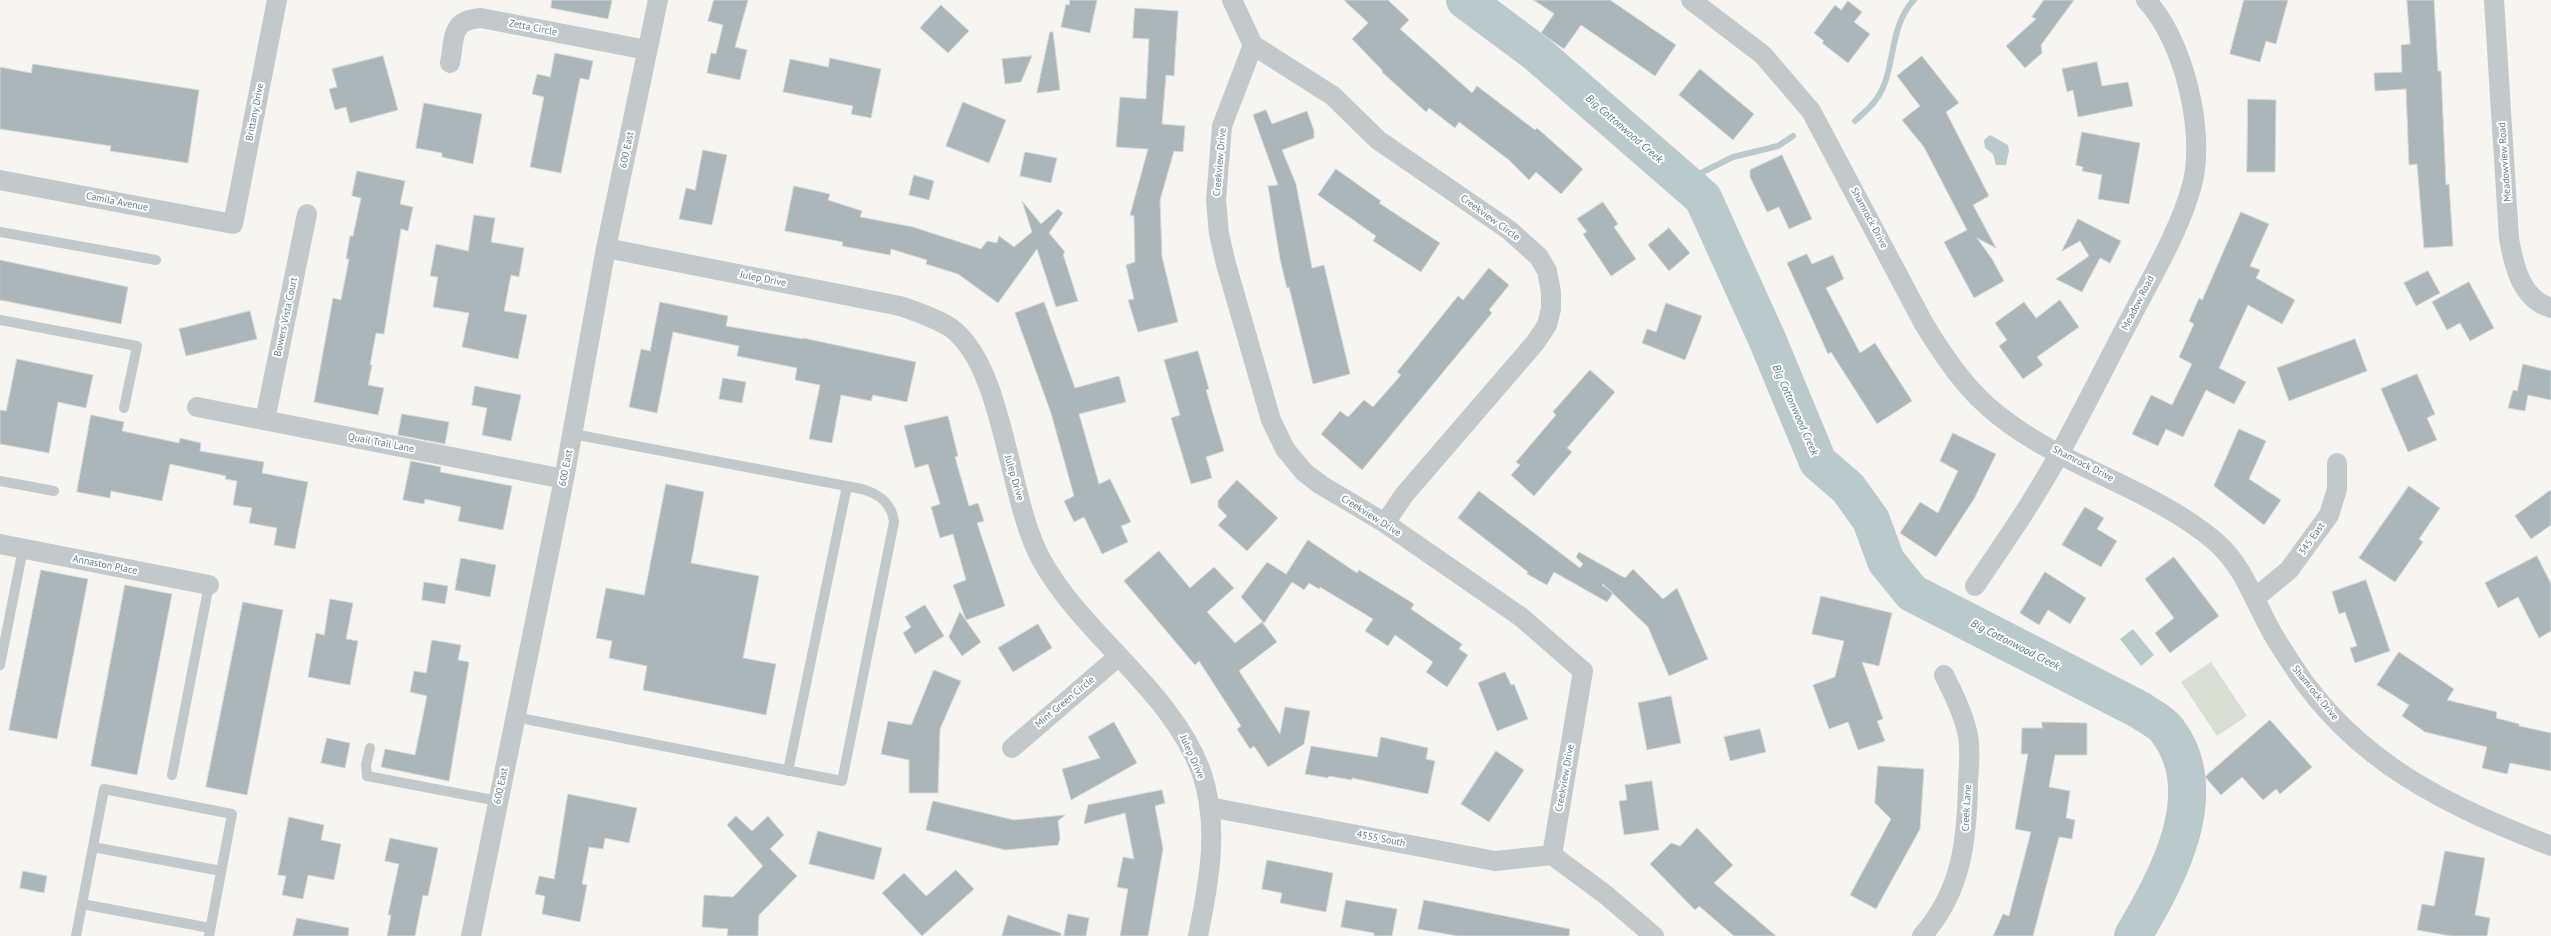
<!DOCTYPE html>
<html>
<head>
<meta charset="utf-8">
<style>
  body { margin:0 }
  canvas { display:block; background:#f6f5f2 }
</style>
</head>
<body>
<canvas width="2551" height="936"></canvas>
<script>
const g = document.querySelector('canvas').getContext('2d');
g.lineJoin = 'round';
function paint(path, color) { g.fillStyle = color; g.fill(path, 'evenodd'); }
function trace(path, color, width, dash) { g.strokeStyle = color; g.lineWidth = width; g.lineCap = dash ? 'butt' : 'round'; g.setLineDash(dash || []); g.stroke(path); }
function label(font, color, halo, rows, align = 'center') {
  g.font = font + ' "PT Sans",sans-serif'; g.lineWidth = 4; g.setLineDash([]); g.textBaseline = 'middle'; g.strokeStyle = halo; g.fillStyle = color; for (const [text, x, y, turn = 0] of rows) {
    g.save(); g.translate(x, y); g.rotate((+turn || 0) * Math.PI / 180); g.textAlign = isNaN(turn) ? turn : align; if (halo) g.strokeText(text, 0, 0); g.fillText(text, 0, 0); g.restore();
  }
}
paint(new Path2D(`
  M2211,662L2247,716L2217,736L2181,682Z`), '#d8ded2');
paint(new Path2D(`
  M1990,135L2008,145L2009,151L2006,165H1996L1993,154L1985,148L1984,140Z
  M2133,629L2154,655L2141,666L2120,639Z`), '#bacacc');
trace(new Path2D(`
  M1855,121C1861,115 1870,108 1875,101C1897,73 1887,28 1914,0
  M1687,183L1699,174L1733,157L1778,146L1793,136`), '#bacacc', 6);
trace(new Path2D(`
  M1465,0L1535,52L1703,198L1767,339L1818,462L1848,488L1871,520L1886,561L1912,593L2140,710C2148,716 2161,722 2167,730C2215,793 2167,878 2133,936`), '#bacacc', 38);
const building = new Path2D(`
  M552,0H612L608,19L551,8Z
  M714,0H748L735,47L747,50L740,80L707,73L711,53L716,54L723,25L708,21Z
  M1070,0H1097L1090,33L1061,27L1066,4L1069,5Z
  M1344,0H1388L1409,20L1400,29L1472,93L1477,86L1535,130L1537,128L1583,169L1561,194L1536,172L1529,180L1509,160L1459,122L1455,128L1429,108L1426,112L1382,72L1383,71L1352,39L1368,23Z
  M1534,0H1610L1676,45L1655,76L1581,25L1564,49L1541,33L1554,14Z
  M2044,0H2074L2041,45L2042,53L2025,68L2006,46L2036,19L2032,17Z
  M2244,0H2288L2276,44L2266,41L2260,62L2230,54Z
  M2407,0H2434L2438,71H2441L2446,185L2449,184L2453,246L2424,248L2417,164L2409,165L2406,89L2375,91L2374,73L2402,72L2401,45L2410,44Z
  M1848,1L1862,12L1854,22L1870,34L1848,63L1822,43L1824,41L1814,33L1835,5L1841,10Z
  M941,5L969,31L948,53L920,28Z
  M1135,8L1178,11L1174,76L1166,75L1162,124L1185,126L1183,152L1174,151L1160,200L1162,257L1178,322L1138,332L1128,300L1134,299L1126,265L1135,262L1134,216L1130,215L1148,149L1116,147L1120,97L1146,99L1149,39L1133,38Z
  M1050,32H1053L1060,90L1037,93Z
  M555,53L593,61L589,80L580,78L561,173L530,167L544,97L532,94L537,74L550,77Z
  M383,56L398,110L350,123L346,107L335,110L329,89L337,87L332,69Z
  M1032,56L1021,82L1005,84L1002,59Z
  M1922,56L1959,103L1946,112L1989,196L1973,205L1996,248L1977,238L1992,259L2004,281L1974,298L1944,242L1967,230L1924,147L1902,120L1920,106L1897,76Z
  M830,58L881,69L871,118L851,114L853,106L783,92L790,59L828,67Z
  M2097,62L2102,86L2128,82L2133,106L2078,117L2073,90L2067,92L2062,69Z
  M33,64L199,90L188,163L110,151L111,146L0,129V67L31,73Z
  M1700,69L1754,114L1733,140L1679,95Z
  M2248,99L2276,100L2275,172H2247Z
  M963,102L1006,120L989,163L946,146Z
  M424,103L482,114L473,164L442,157V153L416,148Z
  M1266,110L1272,124L1307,111L1314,131V138L1282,150L1296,184L1312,268L1324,265L1350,374L1313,384L1289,287L1287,288L1280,259L1268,186L1278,185L1253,115Z
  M2082,132L2140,143L2129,204L2098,199L2102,175L2082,171L2083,167L2076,165Z
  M703,150L727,155L712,225L679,219L686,188L695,190Z
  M1025,152L1057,158L1051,183L1020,176Z
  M1782,155L1812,219L1789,229L1779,207L1767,212L1750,177V170Z
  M1336,169L1381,201L1379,203L1440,243L1421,272L1373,241L1376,236L1318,195Z
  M357,171L405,181L400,204L413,207L408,231L401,229L384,334L376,333L370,365H372L368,385L384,388L378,415L314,402L333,298L341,300L349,259H346L350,236H353L361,198L352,196Z
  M914,175L934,181L929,200L909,195Z
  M794,186L830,194L828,200L862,211L860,217L913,227L981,249L987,241L997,243L999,236L1014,247L1032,232L1022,201L1041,224L1058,209L1063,213L1049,233L1065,252L1063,254L1078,301L1056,307L1037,249L998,303L958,274L926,264L927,260L891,249L890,255L842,246L843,242L785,231Z
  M1603,202L1618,224L1614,227L1636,259L1611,276L1583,234L1587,232L1577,219Z
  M2241,212L2269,224L2250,266L2260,270L2256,278L2295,300L2282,324L2248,305L2219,368L2246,382L2234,404L2206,390L2183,437L2166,429L2158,446L2132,434L2151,395L2172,405L2192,364L2179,357L2194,324L2189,321L2199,298L2202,300Z
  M474,215L495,218L491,242L524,248L519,277L511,275L504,311L527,315L518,359L462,347L469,313L433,307L438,277L430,276L436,244L468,251Z
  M2078,219L2121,241L2110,263L2100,258L2082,292L2056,279L2089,256L2080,241L2062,251Z
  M1669,228L1690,253L1669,271L1648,245Z
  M1807,254L1812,264L1833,255L1844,279L1826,288L1860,353L1875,343L1912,401L1877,424L1831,352L1828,354L1787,263Z
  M0,260L128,287L121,324L0,300Z
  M1489,268L1509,285L1489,310L1492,313L1362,470L1321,434L1340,411L1348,417L1364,400L1373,407L1401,375L1397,372L1458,296L1463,300Z
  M2428,271L2440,293L2416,306L2404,283Z
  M2469,282L2494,328L2470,341L2460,323L2447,330L2432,302Z
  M2060,300L2079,327L2037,357L2043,365L2023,379L1999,346L2007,340L1995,323L2024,302L2036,318Z
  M660,302L728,316L726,326L803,339V338L916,362L907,402L873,395L871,401L841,395L832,443L809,439L820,385L795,380L797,368L737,356L739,346L673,332L657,413L629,407L641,349L650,351Z
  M1044,302L1075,388L1119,376L1126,402L1079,414L1099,484L1110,479L1131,522L1121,526L1128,542L1102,554L1084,517L1074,522L1064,501L1074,496L1051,413L1015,313Z
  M1666,303L1702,316L1685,360L1642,343L1647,329L1656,332Z
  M250,311L257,339L186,356L179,329Z
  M2355,339L2367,371L2289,401L2277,368Z
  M1198,351L1209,389L1206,390L1224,451L1206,457L1212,478L1191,484L1171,418L1180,415L1164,360Z
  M17,359L93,375L86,408L58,402L49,453L0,444V410L6,411Z
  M2523,364L2551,371V400L2528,395L2525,411L2508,408L2513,390L2517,391Z
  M1590,370L1615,392L1567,448L1572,452L1534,496L1511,475L1520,465L1516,462L1556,415L1553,412Z
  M2417,374L2435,414L2427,418L2437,440L2408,452L2381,389Z
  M723,378L746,382L742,403L719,399Z
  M475,386L521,395L511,441L482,435L487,408L472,405Z
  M402,414L449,422L445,444L398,435Z
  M91,415L124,422L122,431L179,443L180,438L201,443L200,451L264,462L262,473L308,482L295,549L274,545L277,528L249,523L252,508L233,505L237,481L225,479L226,476L170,464L162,501L111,491L110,498L77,492Z
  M948,416L958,456L955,457L969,506L978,503L984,521L977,523L1005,606L966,620L953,585L966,580L953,534L940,538L931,507L940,504L928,464L915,468L904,426Z
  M2239,429L2266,441L2249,479L2281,500L2264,525L2214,486Z
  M1953,433L1996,454L1974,499L1936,557L1900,533L1920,502L1938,513L1958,471L1940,461Z
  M411,461L441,467L440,472L512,486L503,530L458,521L461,507L425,499L424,504L403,500Z
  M1237,480L1278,518L1247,551L1218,525L1227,516L1218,507V501Z
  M666,484L704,492L691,563L759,576L743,658L776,664L766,715L643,690L647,666L609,658L612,641L596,638L606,588L644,595Z
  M2409,486L2440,508L2419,539L2423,542L2395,582L2359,558Z
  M2551,490V525L2531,539L2515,516Z
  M1479,491L1580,568L1583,564L1576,557L1579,552L1625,578L1633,569L1663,599L1677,588L1708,659L1669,676L1648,627L1603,584L1602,585L1613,593L1607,602L1554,572L1547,585L1527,574L1528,572L1458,518Z
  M2085,507L2104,518L2097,529L2117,541L2101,567L2062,545Z
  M1308,540L1357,573L1359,570L1414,604L1411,609L1462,644L1459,649L1468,655L1447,687L1426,672L1433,662L1395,635L1388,646L1365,631L1373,619L1320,587L1319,589L1309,583L1304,590L1292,582L1264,623L1241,597L1267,562L1286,574Z
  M1159,551L1190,588L1214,567L1234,588L1207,612L1235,643L1262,622L1277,642L1239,671L1280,734L1285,707L1310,711L1304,744L1268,767L1254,746L1250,749L1237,729L1241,726L1199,661L1195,665L1124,581Z
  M2537,556L2551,584V631L2539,638L2518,597L2498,608L2485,583Z
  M2174,557L2219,616L2170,653L2155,633L2174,618L2145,579Z
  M461,558L496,565L490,597L455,590Z
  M41,570L88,579L57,739L9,730Z
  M2045,572L2086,598L2070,624L2048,610L2039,625L2020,613Z
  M2366,580L2390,651L2355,663L2350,648L2357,646L2345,612L2339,614L2332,592Z
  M424,582L448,586L445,604L422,600Z
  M125,585L172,594L137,775L91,766Z
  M1821,596L1892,613L1879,666L1862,662L1883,719L1877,721L1885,741L1858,750L1848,722L1829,729L1813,685L1835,677L1844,641L1812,634Z
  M330,599L353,603L346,639L358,641L350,685L308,677L316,633L324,635Z
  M243,602L283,610L247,795L206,787Z
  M925,605L944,636L915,654L903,633L911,627L905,617Z
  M960,612L981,642L962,656L949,637Z
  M1038,624L1052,648L1013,672L998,648Z
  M432,640L461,645L458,660L469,662L449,781L381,767L385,749L415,755L427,696L410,692L414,671L426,673Z
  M2399,652L2454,689L2447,700L2497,712L2496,718L2519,724V726L2551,733V771L2510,763L2507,774L2482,768L2487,747L2425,732L2402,716L2409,705L2377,685Z
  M934,670L961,681L940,729L938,793H909V760L881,754L888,721L911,725Z
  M1505,672L1511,685L1514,684L1528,719L1497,731L1478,683Z
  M1671,696L1681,743L1647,750L1638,703Z
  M2270,720L2312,767L2280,794L2276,789L2263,800L2242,777L2221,795L2205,777Z
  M1114,722L1137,763L1071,800L1062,769L1100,758L1088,737Z
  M2042,722L2087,723V755H2055L2049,787L2070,791L2066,818L2075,820L2072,839L2059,837L2033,936H1993L2003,914L2009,916L2031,832L2015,829L2028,754H2021L2022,728H2042Z
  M1760,729L1766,752L1730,761L1724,737Z
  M1381,737L1428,748L1426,759L1435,761L1428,794L1352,778V780L1329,776L1328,778L1305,774L1311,746L1377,757Z
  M327,738L350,743L345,768L321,763Z
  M1496,751L1524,770L1489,822L1461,804Z
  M1878,766L1924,769L1920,829L1876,909L1850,895L1891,819L1875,803Z
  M1652,781L1659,830L1624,835L1619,801L1627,800L1625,785Z
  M1162,790L1165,803L1155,806L1163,849L1148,936H1120L1128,889L1117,887L1123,857L1134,859L1125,813L1084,824L1088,805Z
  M568,794L637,808L629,843L605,838L603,849L589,847L582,884L587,885L580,922L542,914L545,896L535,894L539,876L554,879Z
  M933,801L1014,820L1065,815L1058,821L1060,838L1058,845L1005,850L926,830Z
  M736,816L752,831L768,816L784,835L770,849L797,876L759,915L758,936H727L728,929L702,927L704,895L733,897L763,866L727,825Z
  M289,817L324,825L321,840L341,844L334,880L308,875L303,899L282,895L286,876L278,875Z
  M1697,828L1733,865L1714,883L1776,936H1734L1699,906L1695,910L1650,864L1671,843L1680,846Z
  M818,831L882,848L874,880L809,864Z
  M390,838L438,848L428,896L423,895L415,936H387L391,915H388L399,864L385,861Z
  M2445,851L2485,858L2475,915L2490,918L2487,936H2451L2417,930L2422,904L2434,906Z
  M1267,860L1333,873L1326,912L1280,903L1282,893L1262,889Z
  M956,870L974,889L922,936L882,893L904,873L926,896Z
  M23,871L47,876L44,893L20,888Z
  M1346,900L1397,909L1392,936H1374V933L1341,927Z
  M1424,900L1570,929L1569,936H1458L1418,929Z
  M1068,914L1089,918L1086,936H1064Z
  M1008,915L1061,933V936H1002Z
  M297,918L349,928L348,936H293Z`);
paint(building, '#abb6ba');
trace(building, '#d7d7d4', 1);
trace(new Path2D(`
  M0,232L156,260
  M0,320L137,346L124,408
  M0,481L54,491
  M0,665L23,549
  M515,717L842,781L894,522C892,503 879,494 862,489L573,434
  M370,748L366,765L367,776L498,801
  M788,771L847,486
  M172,775L209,585
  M93,847L221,871
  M82,904L210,928
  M76,936L104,789L232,814L209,936`), '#c3c8cb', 10);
trace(new Path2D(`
  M1232,0L1253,45L1222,126L1216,200L1219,234L1226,264L1271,420L1285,449L1304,472L1321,485L1385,523L1521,617L1583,671L1552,855L1606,895L1654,936
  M1691,0L1763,55L1811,111L1924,324C1945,358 1966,390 1998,415C2064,468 2151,487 2216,542C2242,565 2253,597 2269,627C2276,641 2285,653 2293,666C2356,763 2448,806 2551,846
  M2494,0L2509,239C2514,266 2521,299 2551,308
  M1253,45L1333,96L1378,140L1509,230L1539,257L1547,271L1551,292V309L1547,325L1535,343L1404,495L1385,523
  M450,63C455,37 450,20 481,18L647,50
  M0,180L233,224L277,0
  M606,248L900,306C917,312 936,318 951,328C1005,367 1008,502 1042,561C1084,636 1171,690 1201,771C1220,825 1209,882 1198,936
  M197,407L564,479
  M265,420L307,214
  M0,544L209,585
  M1975,586C1997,553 2020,521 2040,487C2073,433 2100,375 2130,319C2151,278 2180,230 2192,185C2206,133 2184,40 2146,0
  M2255,598L2289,570L2329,515L2337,489V463
  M1012,748L1119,656
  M1209,807L1495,861L1552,855
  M471,936L564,479L606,248L658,0
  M1922,936C1962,891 1967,840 1968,783C1969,767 1971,747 1967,731C1962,711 1953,693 1944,675`), '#c3c8cb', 20);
label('10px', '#627a86', '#fff', [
  ["Zetta Circle",533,28,11],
  ["Brittany Drive",255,112,-79],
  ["600 East",627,150,-78],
  ["Creekview Drive",1220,162,-85],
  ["Meadowview Road",2505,162,-94],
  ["Camila Avenue",117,202,11],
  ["Creekview Circle",1490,218,36],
  ["Shamrock Drive",1869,218,62],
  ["Julep Drive",763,279,11],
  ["Meadow Road",2138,303,-63],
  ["Bowers Vista Court",286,317,-78],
  ["Quail Trail Lane",381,443,11],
  ["Shamrock Drive",2083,464,27],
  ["600 East",566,468,-79],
  ["Julep Drive",1014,478,74],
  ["Creekview Drive",1371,516,32],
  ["345 East",2312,539,-55],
  ["Annaston Place",105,565,11],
  ["Shamrock Drive",2315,693,51],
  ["Mint Green Circle",1065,702,-40],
  ["Julep Drive",1192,757,66],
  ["Creekview Drive",1565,778,-80],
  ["600 East",501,786,-78],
  ["Creek Lane",1967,808,-87],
  ["4555 South",1381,839,11]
]);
label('italic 11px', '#58767c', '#fff', [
  ["Big Cottonwood Creek",1624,129,41],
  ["Big Cottonwood Creek",1795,410,66],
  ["Big Cottonwood Creek",2015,645,27]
]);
</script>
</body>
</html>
